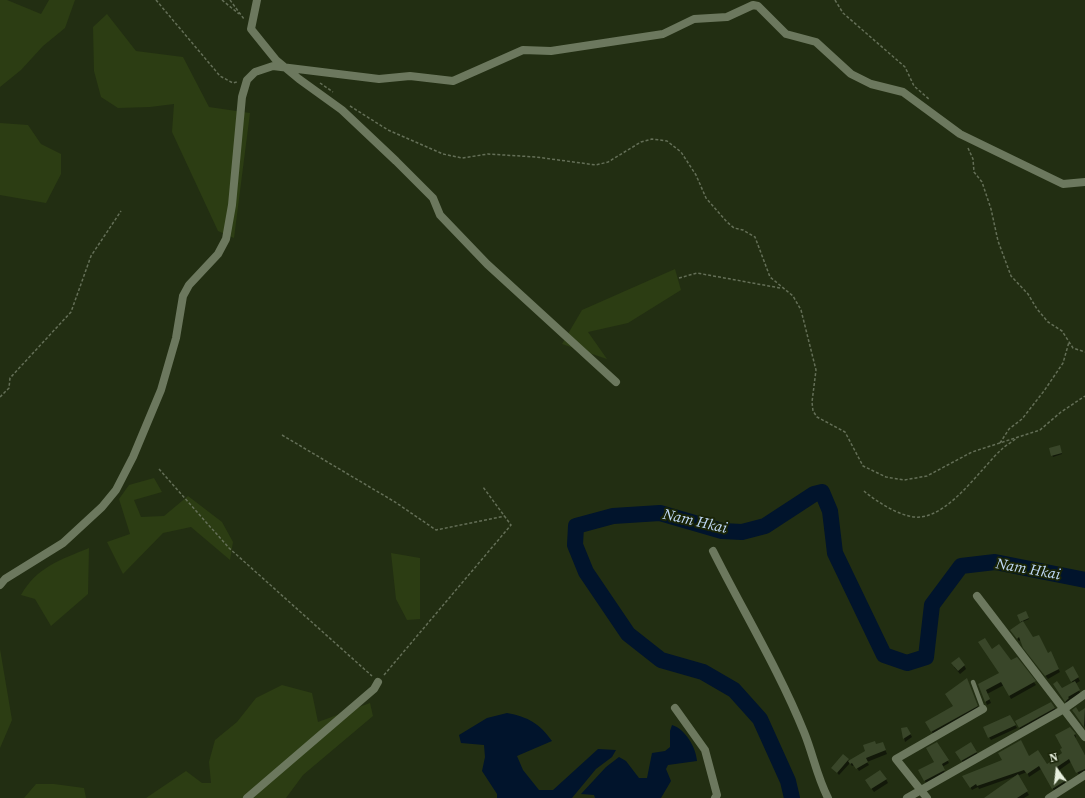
<!DOCTYPE html>
<html>
<head>
<meta charset="utf-8">
<style>
  body { margin:0 }
  #map { position:relative; width:1085px; height:798px; overflow:hidden; background:#222e12; font-family:"Source Serif 4",serif }
  canvas { display:block }
  .north { position:absolute; left:1037px; top:750px; width:40px; height:40px; -webkit-text-stroke:3px #192408; paint-order:stroke; rotate:345deg; font-size:11px; font-weight:700; line-height:16px; text-align:center; color:#e8f0df }
  .north::after { content:''; display:block; margin:auto; width:14px; height:18px; background:#e8f0df; clip-path:polygon(50% 0,100% 100%,50% 72%,0 100%) }
</style>
</head>
<body>
<div id="map">
<canvas width="1085" height="798"></canvas>
<div class="north">N</div>
</div>
<script>
const g = document.querySelector('canvas').getContext('2d');
g.lineJoin = 'round';
function paint(path, color) { g.fillStyle = color; g.fill(path, 'evenodd'); }
function trace(path, color, width, dash) { g.strokeStyle = color; g.lineWidth = width; g.lineCap = dash ? 'butt' : 'round'; g.setLineDash(dash || []); g.stroke(path); }
function label(font, color, halo, rows, align = 'center') {
  g.font = font + ' "Source Serif 4",serif'; g.lineWidth = 4; g.setLineDash([]); g.textBaseline = 'middle'; g.strokeStyle = halo; g.fillStyle = color; for (const [text, x, y, turn = 0] of rows) {
    g.save(); g.translate(x, y); g.rotate((+turn || 0) * Math.PI / 180); g.textAlign = isNaN(turn) ? turn : align; if (halo) g.strokeText(text, 0, 0); g.fillText(text, 0, 0); g.restore();
  }
}
paint(new Path2D(`
  M0,0H7L41,14L49,0H75L65,28L43,46L21,70L0,87Z
  M107,14L136,51L183,57L209,107L250,113L234,238L218,231L172,132L174,104L150,107L118,108L101,97L94,71L93,27Z
  M0,123L28,125L41,144L61,154V174L46,203L0,195Z
  M675,269L681,290L628,323L588,332L607,359L562,344L582,310Z
  M154,478L162,492L134,500L141,517L164,516L188,496L222,522L233,542L230,560L191,527L163,533L123,574L107,542L130,534L119,499L129,485Z
  M89,548L88,594L51,626L35,599L21,595C37,567 60,560 89,548Z
  M391,553L420,558V619L407,620L396,599Z
  M0,649L12,720L0,748Z
  M282,685L312,693L318,722L370,703L373,716L303,775L286,798H146L186,771L202,783H211L209,762L215,740L237,722L256,698Z
  M36,784H54L84,788L86,798H24Z`), '#2c3d13');
paint(new Path2D(`
  M507,713C528,717 539,723 552,741L517,756L523,770L539,790H553L598,749L616,750L612,757L596,769L572,798H497V794L482,771L485,757L484,745L461,743L459,735L487,718Z
  M672,725C685,729 696,747 697,761L668,765L666,769L671,781L661,798H595L594,795L581,794L606,767L619,757L626,761L639,778H647L652,753L665,751L670,747V731Z`), '#01142c');
paint(new Path2D(`
  M1060,447L1062,454L1053,457L1050,449Z
  M1026,612L1029,619L1022,622L1032,639L1048,654L1052,656L1060,672L1048,679L1027,651L1021,640L1019,641L1013,633L1022,623L1018,616Z
  M992,650L1010,662L1016,658L1036,685L1011,699L1004,685L987,694L991,703L987,705L979,685L1000,674Z
  M964,665L966,669L960,674L954,667Z
  M1073,668L1080,681L1075,684L1081,694L1069,700L1070,702L1067,704L1056,687L1062,689L1073,683L1066,672Z
  M968,682L979,709L934,735L926,723L954,707Z
  M1055,708L1056,711L1021,731L1016,722Z
  M1085,709V727L1074,713L1079,714Z
  M1010,716L1017,728L991,740L989,737Z
  M907,728L912,737L905,742L902,729Z
  M1075,734L1076,737L1075,739L1084,754H1085V772L1079,775L1072,761L1058,771L1066,784L1055,792L1041,769L1029,777L1027,772L1017,776L1029,795L1024,798H990L1016,776L979,789L978,787L972,790L964,776L1029,757L1046,765L1063,753V748L1056,735Z
  M937,743L949,763L942,767L945,773L926,783L920,770L935,762Z
  M971,743L978,755L964,764L956,752Z
  M877,745L884,747L887,754L867,762L869,765L859,771L855,765L852,766L850,763L839,775L833,768L848,759L849,762Z
  M886,779L888,783L874,792L868,784Z`), '#0007');
trace(new Path2D(`
  M792,798L788,781L760,719L734,690L703,672L661,660L628,634L586,572L575,545L576,526L613,516L660,513L722,531L742,532L765,526L814,494L822,492L830,511L835,553L884,655L907,663L926,657L932,605L961,566L995,562L1085,580`), '#01142c', 16);
paint(new Path2D(`
  M1060,445L1062,453L1051,456L1049,448Z
  M1026,611L1029,618L1020,622L1017,615Z
  M1023,621L1033,637L1039,635L1048,653L1051,651L1059,669L1045,676L1023,648L1019,637L1017,639L1010,630Z
  M985,638L992,649L999,644L1011,660L1017,657L1036,681L1009,696L1001,682L986,690L990,699L985,702L978,684L999,673L978,642Z
  M959,657L965,665L958,671L951,663Z
  M1073,666L1079,677L1071,682L1065,671Z
  M967,678L978,706L931,732L925,722L953,706L945,694Z
  M1057,681L1062,688L1075,681L1080,690L1068,697L1069,698L1065,702L1053,684Z
  M1051,702L1055,708L1019,728L1015,721Z
  M1076,707L1079,712L1085,708L1084,727L1072,710Z
  M1010,715L1016,725L988,738L983,727Z
  M907,727L911,734L903,739L901,728Z
  M1070,727L1076,734L1074,735L1085,755V769L1076,773L1069,759L1057,767L1065,781L1052,789L1039,766L1027,774L1024,770L977,786L976,784L970,788L962,776L1002,760L998,753L1021,740L1029,756L1038,750L1047,764L1062,753L1060,749L1062,748L1055,735Z
  M875,741L876,744L883,742L886,750L866,758L868,762L856,769L852,763L850,764L848,761L865,751L863,745Z
  M937,742L949,760L942,764L945,770L924,781L918,770L934,762L926,748Z
  M971,742L977,752L961,761L955,752Z
  M843,754L849,759L837,773L831,768Z
  M880,770L887,779L871,789L865,780Z
  M1018,774L1028,791L1017,798H984Z`), '#394629');
trace(new Path2D(`
  M156,0L220,76L233,83L237,82
  M222,0L239,14
  M230,0L244,19
  M835,0L843,13L905,67L914,86L930,100
  M320,83L333,92
  M350,106L388,130L443,154L462,158L488,154L536,157L596,165L608,162L641,142L652,139L667,141L681,152L696,175L706,198L727,222L734,228L743,230L755,237L770,277L793,296L801,310L816,370L812,402L813,411L817,417L845,432L863,466L886,477L904,480L927,476L972,452L1040,430L1061,412L1085,396
  M968,148L973,159L974,172L982,182L991,209L998,241L1011,276L1028,294L1037,309L1048,322L1062,331L1073,348L1085,352
  M679,278L697,273L780,288
  M0,397L9,388L10,378L71,312L91,256L121,211
  M282,435L395,502L436,530L505,516
  M1000,443L1009,429L1022,419L1044,391L1063,363L1069,342
  M159,469L229,548L372,676
  M864,491C877,502 903,519 921,517C952,513 981,468 1002,449C1006,445 1012,442 1017,438
  M384,675L511,525L483,487`), '#646f57', 1.5, [3, 2]);
trace(new Path2D(`
  M973,682L983,709`), '#6c785e', 4.5);
trace(new Path2D(`
  M257,0L251,29L276,60L299,79L342,110L396,161L433,198L440,215L487,264L616,382
  M713,551C743,611 779,670 804,732C813,754 817,777 828,798
  M0,585L5,579L63,543L102,507L116,490L133,457L161,390L176,338L183,296L189,285L218,254L226,239L232,205L242,97L247,80L255,72L273,66L379,79L410,76L453,81L523,50L551,51L663,34L694,19L727,17L753,5L758,6L786,34L816,42L851,74L871,84L903,92L960,134L1063,184L1085,182
  M977,596L1085,737
  M675,708L705,750L717,795L715,798
  M247,798L374,689L378,682
  M907,798L1064,709L1085,694
  M927,798L896,759L983,709
  M1049,798L1085,775`), '#6c785e', 8);
label('italic 15px', '#c2dbf9', '#192408', [
  ["Nam Hkai",695,522,13],
  ["Nam Hkai",1028,570,10]
]);
</script>
</body>
</html>
